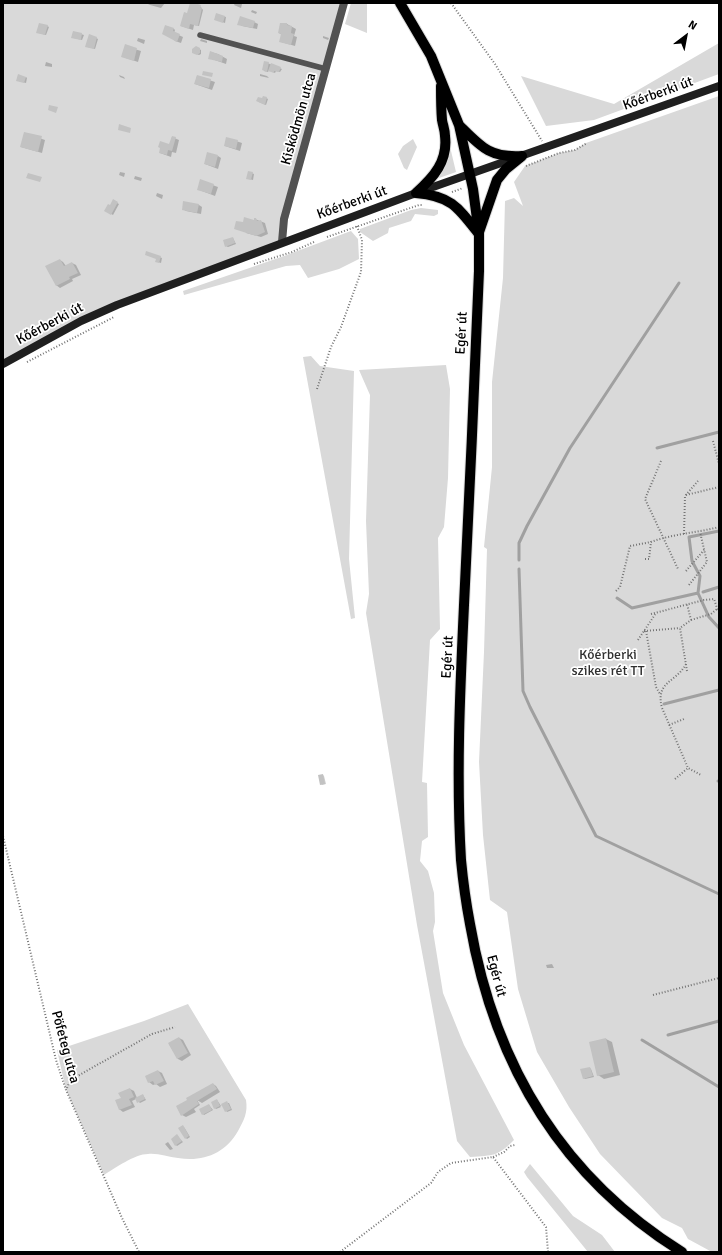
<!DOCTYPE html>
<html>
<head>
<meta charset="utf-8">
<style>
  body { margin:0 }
  #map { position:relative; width:722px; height:1255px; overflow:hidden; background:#fff; font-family:Signika,sans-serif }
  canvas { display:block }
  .frame { position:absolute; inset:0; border:4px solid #000; pointer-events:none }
  .north { position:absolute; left:666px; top:16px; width:40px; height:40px; -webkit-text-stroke:3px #fff; paint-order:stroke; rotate:32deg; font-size:11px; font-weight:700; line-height:16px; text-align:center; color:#000 }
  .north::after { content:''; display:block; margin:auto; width:14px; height:18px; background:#000; clip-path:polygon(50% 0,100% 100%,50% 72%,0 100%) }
</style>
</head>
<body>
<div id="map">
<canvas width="722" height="1255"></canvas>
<div class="frame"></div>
<div class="north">N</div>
</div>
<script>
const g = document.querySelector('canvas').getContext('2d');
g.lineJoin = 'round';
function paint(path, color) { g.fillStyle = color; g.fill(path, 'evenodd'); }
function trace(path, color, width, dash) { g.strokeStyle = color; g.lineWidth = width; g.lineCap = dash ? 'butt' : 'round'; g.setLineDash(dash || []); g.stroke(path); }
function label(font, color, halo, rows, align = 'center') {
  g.font = font + ' Signika,sans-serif'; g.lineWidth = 3.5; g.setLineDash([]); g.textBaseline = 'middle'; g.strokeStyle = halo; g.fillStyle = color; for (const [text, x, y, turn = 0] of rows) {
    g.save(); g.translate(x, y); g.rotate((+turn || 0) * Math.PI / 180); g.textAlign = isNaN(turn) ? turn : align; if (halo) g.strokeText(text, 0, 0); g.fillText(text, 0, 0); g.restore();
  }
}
paint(new Path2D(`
  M3,3H344L282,242L117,305L3,364Z
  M351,3H367V33L345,24Z
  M719,43V74L594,120L546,126L521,76L614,104Z
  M719,96V1252H712L688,1239L682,1228L662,1218L600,1154L569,1107L537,1052L518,989L507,912L490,900L483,835L479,762L484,652L487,549L484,547L492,467V382L503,278L505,201L514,198L523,206L514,182L525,166L559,153L575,150L586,143Z
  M413,139L417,147L407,170L404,168L398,154L403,146Z
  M451,151L456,172L439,178L449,152Z
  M421,208L438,210V214L434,216L415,214L411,221L389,228L388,233L373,241L360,232V229L411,210Z
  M351,231L358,239L359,259L339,269L308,278L300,265L286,266L184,295L183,291L284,256Z
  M311,356L320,366L354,371L349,559L355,618L351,619L303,357Z
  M446,365L450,389L448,478L444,527L438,538L440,629L430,640L422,782L427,783L428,837L422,841L420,861L428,871L434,893L435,922L433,931L443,993L464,1045L514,1140C497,1157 494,1155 470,1157L457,1141L417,925L366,613L369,594L366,521L370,395L359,370Z
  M188,1004L246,1100C248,1113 244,1120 238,1131C225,1154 203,1162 178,1158C168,1157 158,1153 148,1154C135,1154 115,1168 104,1175L66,1090L57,1050L144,1021Z
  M530,1164L573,1216L602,1235L615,1252H588L527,1177L524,1172Z`), '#d9d9d9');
paint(new Path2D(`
  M146,3H165L161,8L150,5Z
  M191,3L200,6L203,10L199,26L194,25L193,30L181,26L195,17Z
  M235,3L242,4L241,8L234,5Z
  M252,10L257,12L256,14L251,12Z
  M217,14L226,17L225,23L217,20Z
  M254,22L258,24L257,29L242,26L239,24Z
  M281,24H287L296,29L294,36L297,37L295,46L281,42L282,35L279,33Z
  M47,26L49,27L46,35L39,33Z
  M165,27L174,29L175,30L174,33L183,37L181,43L175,41Z
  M74,32L84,35L82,40L74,38Z
  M90,35L98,39L95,49L88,47Z
  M323,36L329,38L328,40L323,38Z
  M138,38L145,40L144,44L137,41Z
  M201,39L207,41V43L200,41Z
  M125,46L141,51L138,62L126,58Z
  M196,47L201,50V54L199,55L193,52Z
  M211,52L218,54L227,59L226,64L209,58Z
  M46,62L52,64V67L45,66Z
  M265,62L282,69L280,72L276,71L275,73L269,70L268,72L264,71Z
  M260,74L267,76L269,78L260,76Z
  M119,75L124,77L125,79L120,77Z
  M197,76L215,82L212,90L195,84Z
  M26,77L27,78L26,83L19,81Z
  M264,97L268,99L266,105L259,102L263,100Z
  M25,133L45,140L42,153L21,147Z
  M172,137L179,140L176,153L172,152L171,157L160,153L170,145Z
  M227,138L242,143L240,151L225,146Z
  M218,156L221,158L218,169L205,164Z
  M120,172L125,173L124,177L119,175Z
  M249,172L254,174L253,180L249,179Z
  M135,176L142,178L141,181L134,179Z
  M201,181L218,187L215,196L202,191Z
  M157,193L163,195L162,199L156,196Z
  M113,201L119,204L113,215L106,211L110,207Z
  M184,202L199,205L202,207L201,214L186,211L183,209Z
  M255,219L265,223L268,234L261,237L246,233L244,223L255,222Z
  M233,238L236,244L228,247L226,246Z
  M147,252L162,258L161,263L158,262L157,259Z
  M60,260L63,262L66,266L72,263L76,265L81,275L72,279L73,281L60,288L56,285Z
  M323,775L324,776L326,784L322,785L321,784Z
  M552,964L554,968H547L546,965Z
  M179,1038L183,1040L191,1055L182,1061L178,1059L169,1044Z
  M606,1039L612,1042L620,1075L604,1079L598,1075Z
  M590,1068L591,1069L594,1077L585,1079L584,1078Z
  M158,1071L162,1073L167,1084L160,1087L156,1084L153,1085L149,1082Z
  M213,1084L216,1086L220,1092L202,1103L197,1100L200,1105L194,1109L196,1112L186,1117L182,1115L188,1100Z
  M130,1089L134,1091L137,1098L143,1095L146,1100L140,1103L136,1099L132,1101L135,1107L123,1112L119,1109L122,1099Z
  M217,1100L221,1106L227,1103H229L232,1110L227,1112L223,1106H220L221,1107L216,1109L215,1108Z
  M209,1105L213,1110L204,1115L203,1114Z
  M184,1127L190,1137L187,1139L186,1138Z
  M177,1136L183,1142L177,1146L176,1145Z
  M168,1142L173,1149L170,1150L165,1144Z`), '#0003');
trace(new Path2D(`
  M657,448L719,432
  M719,531L689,537L692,561L700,576L698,593L709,617L719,628
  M519,560V543L527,526L570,448L679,283
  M519,569L523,691L530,707L596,836L719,894
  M703,592L719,587
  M617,598L632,608L698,593
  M664,704L719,690
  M718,781H719
  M668,1035L719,1021
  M642,1040L719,1087`), '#a0a0a0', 3);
paint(new Path2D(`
  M190,3H195L201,5L200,7L202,8L198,26L190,24L189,29L180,26L184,12L187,13Z
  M216,13L225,16L223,23L214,20Z
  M240,16L255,21L253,28L237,25Z
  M39,23L48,25L45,35L36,33Z
  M280,23H287V25L292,26L291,33L294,34L291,45L279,42L281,34L278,33Z
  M165,25L174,28L173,31L180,34L177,42L162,34Z
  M73,31L82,33L81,40L71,38Z
  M89,34L97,37L94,49L85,47Z
  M125,44L137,48L134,61L121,57Z
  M196,46L200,48V53L197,55L192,53V49Z
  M210,51L223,56L222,62L208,59Z
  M264,61L269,62L267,72L262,70Z
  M271,63L281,67L279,72L274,71V73L268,71Z
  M203,71L213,73L212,77L202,75Z
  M18,74L26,77L24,83L16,81Z
  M197,75L211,79L209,88L194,84Z
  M263,96L267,97L265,105L256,101L258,97L262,98Z
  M49,105L58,107L56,113L48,110Z
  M119,124L131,128L130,133L118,130Z
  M24,132L42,136L38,152L20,147Z
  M292,133L300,136L299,140L290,138Z
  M172,136L176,137L172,151L168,150L167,155L159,153L160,148L158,147L160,141L169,144Z
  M226,137L238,140L236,149L224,146Z
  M207,152L218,155L215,167L204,164Z
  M248,171L253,172L251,180L246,179Z
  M28,173L42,177L40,182L26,178Z
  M200,179L214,184L211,194L197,190Z
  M113,199L118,202L111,215L104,211L108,204L110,205Z
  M183,201L199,204L197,213L182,210Z
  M244,217L254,220V218H256L257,221L261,220L265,232L256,236L234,229L236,221L243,222Z
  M233,237L235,243L225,247L223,240Z
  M146,251L161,256L159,263L155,262L156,259L145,255Z
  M60,259L64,266L72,262L78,273L69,277L70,279L56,286L45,266Z
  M323,774L325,784L320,785L318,775Z
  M179,1037L188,1053L177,1059L168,1043Z
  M606,1038L614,1072L597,1076L589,1042Z
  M590,1067L593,1076L583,1079L580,1069Z
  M158,1070L164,1081L155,1085L153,1081L148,1083L145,1076Z
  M213,1083L217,1089L197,1101L199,1104L181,1116L176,1106L187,1100L186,1098Z
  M130,1088L134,1097L129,1099L132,1105L119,1110L115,1100L121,1098L118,1093Z
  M143,1094L145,1099L137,1103L135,1098Z
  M217,1099L220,1106L214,1109L211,1102Z
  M227,1101L231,1109L225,1112L221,1104Z
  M209,1104L212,1110L202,1115L199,1109Z
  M183,1125L189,1136L185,1139L178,1128Z
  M177,1134L182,1141L175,1146L171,1139Z`), '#c2c2c2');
const primary = new Path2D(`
  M400,3L431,56L459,125L473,189L479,234V271C475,382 469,494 464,605C460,691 456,775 461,860C463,881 466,903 470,924C494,1063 560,1176 682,1252
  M460,126C481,147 490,158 522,156
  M416,193C434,177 448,161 445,136C445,130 443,126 442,120C441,109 441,98 441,86
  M416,193C451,196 458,207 478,233
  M479,232L497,180L506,169L522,156`);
trace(primary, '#dbdbdb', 12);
trace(new Path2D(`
  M451,3L495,64L542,141
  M526,166L559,153L575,150L587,143
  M452,192L463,188
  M327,237L419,205H423
  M254,264L292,252L314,242
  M27,362L114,317
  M317,389L331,347L341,327L361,272L362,240L357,226
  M713,441L719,464
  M661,461L645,499L678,569
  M686,495L719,487
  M684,534L685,496L698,481
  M645,559H649L651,542C672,534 696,533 719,527
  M686,571L704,550
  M689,585L707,562L700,532
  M616,591L620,587L630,546L651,542
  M651,614L704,600L714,599L718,611L719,610
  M691,620L711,614L717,609
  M644,631L680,628
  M646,631L656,687L660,694
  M638,640L656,613
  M686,664C676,683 655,681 662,708L688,768L701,775
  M687,671L680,628L691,620L687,604
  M669,725L684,719
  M675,779L688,768
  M3,836L56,1060L66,1090L122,1218L139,1252
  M653,995L719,978
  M67,1088L69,1083L74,1078L152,1034L175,1027
  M493,1157L504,1152L510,1146L515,1145
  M340,1252L431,1183L438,1172L451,1163L493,1157L546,1227L548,1252`), '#747474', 2, [1, 2]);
trace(new Path2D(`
  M200,35L326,69`), '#525252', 5.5);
trace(new Path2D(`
  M282,242L284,219L344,3`), '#525252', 8);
trace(new Path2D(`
  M3,364L81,321L117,305L416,193L719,86`), '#1f1f1f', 8);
trace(primary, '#000', 10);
label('14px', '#000', '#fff', [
  ["Kőérberki út",658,94,-20],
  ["Kisködmön utca",299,119,-74],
  ["Kőérberki út",352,203,-20],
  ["Kőérberki út",50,324,-28],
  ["Egér út",462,333,-87],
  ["Egér út",448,657,-87],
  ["Egér út",496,976,75],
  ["Pöfeteg utca",65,1047,75]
]);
label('14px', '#303030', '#fff', [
  ["Kőérberki",608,655],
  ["szikes rét TT",608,671]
]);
</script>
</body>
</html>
